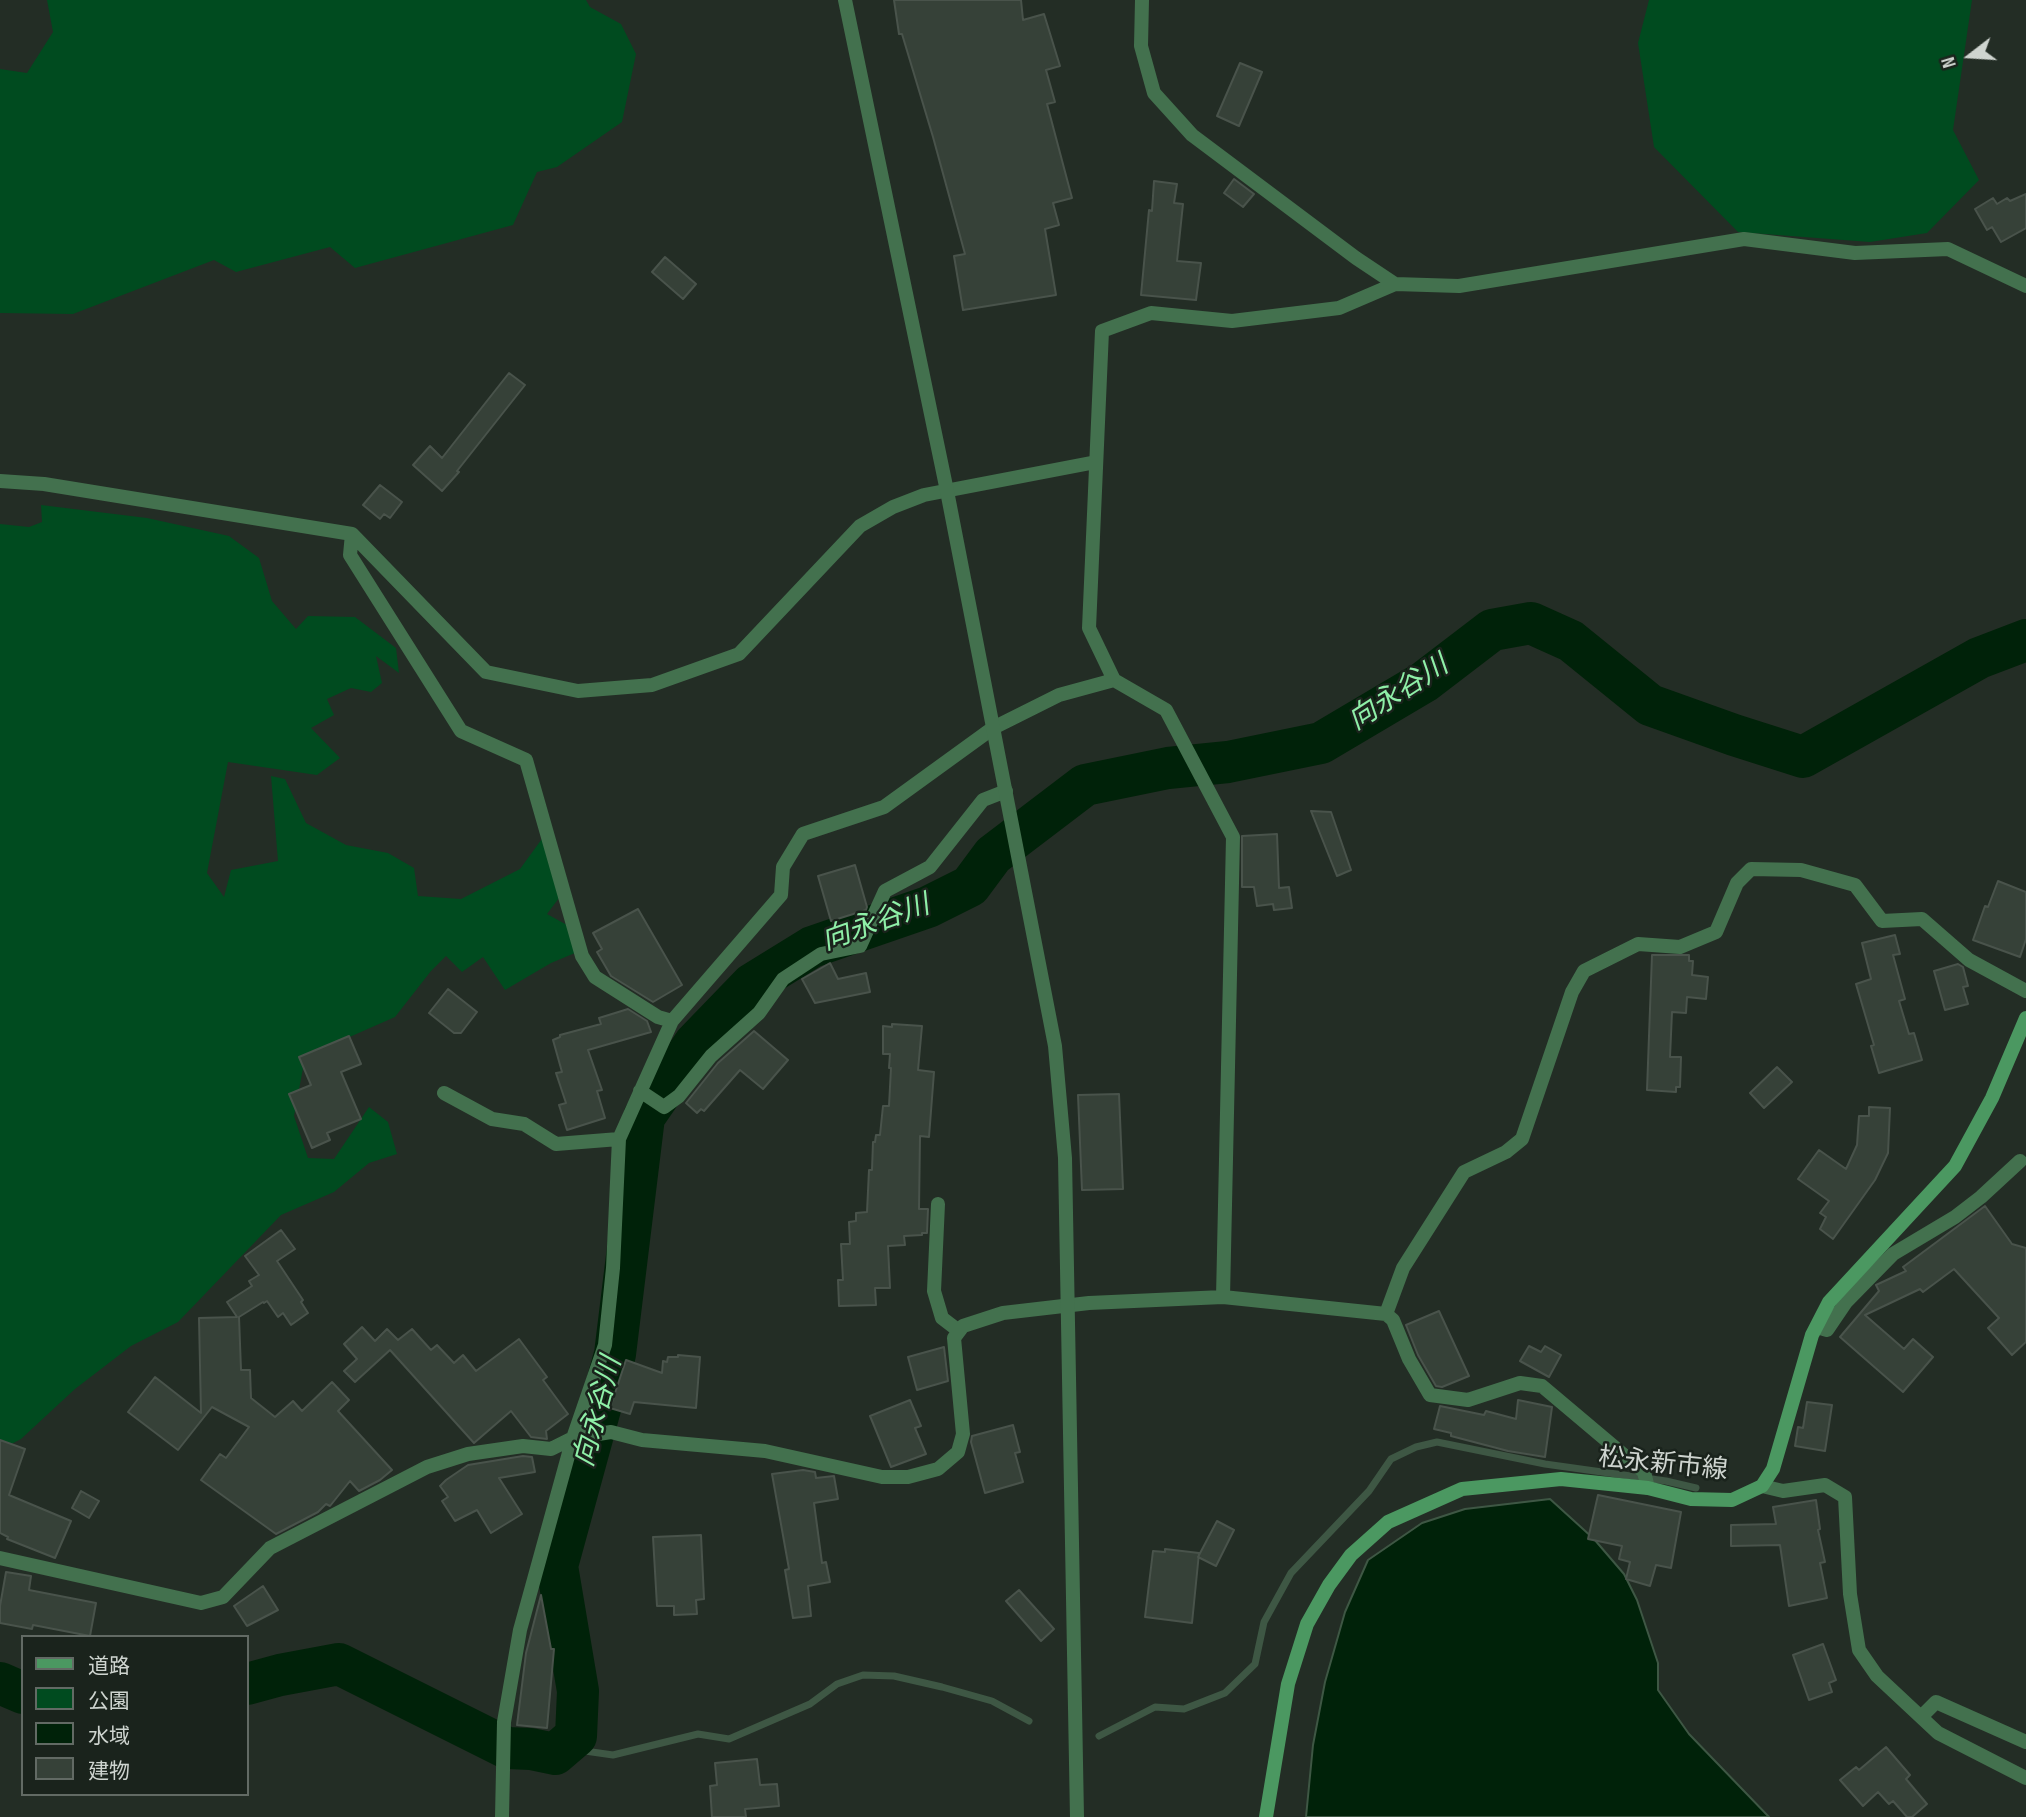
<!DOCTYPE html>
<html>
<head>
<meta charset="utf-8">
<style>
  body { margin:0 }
  #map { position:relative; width:2026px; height:1817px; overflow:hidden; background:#232d25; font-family:"Sofia Sans Condensed","Noto Sans JP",sans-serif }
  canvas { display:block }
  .legend { position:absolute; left:21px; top:1635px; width:228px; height:161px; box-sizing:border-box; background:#1a231c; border:2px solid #626a64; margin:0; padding:9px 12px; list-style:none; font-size:21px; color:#ced4cf }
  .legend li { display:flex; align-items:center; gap:14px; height:35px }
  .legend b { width:35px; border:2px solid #626a64 }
  .north { position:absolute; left:1935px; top:21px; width:70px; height:70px; -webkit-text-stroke:5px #1a231c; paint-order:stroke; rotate:253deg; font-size:19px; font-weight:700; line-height:28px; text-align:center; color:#ced4cf }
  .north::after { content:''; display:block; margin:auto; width:24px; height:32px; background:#ced4cf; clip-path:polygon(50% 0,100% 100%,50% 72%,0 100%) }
</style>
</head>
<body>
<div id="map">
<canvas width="2026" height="1817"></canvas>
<ul class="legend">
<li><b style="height:9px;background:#4b9861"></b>道路</li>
<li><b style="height:19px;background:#004b1f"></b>公園</li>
<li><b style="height:19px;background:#002209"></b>水域</li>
<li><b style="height:19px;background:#364138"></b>建物</li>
</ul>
<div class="north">N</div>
</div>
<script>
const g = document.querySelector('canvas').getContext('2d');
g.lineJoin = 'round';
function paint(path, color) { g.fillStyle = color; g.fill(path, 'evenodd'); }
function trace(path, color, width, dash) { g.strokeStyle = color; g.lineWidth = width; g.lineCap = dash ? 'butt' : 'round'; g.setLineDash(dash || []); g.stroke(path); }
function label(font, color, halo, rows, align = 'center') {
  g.font = font + ' "Sofia Sans Condensed","Noto Sans JP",sans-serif'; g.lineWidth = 5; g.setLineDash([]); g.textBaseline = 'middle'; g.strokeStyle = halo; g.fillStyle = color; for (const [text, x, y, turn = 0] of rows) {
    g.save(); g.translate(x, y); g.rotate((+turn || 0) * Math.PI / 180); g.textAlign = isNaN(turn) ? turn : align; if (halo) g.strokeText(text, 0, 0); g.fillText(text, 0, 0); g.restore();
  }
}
paint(new Path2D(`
  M47,0H586L590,7L621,24L636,54L622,122L557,167L537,172L513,225L355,268L330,247L236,272L214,260L73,314L0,313V69L27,73L53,32Z
  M1649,0H1972L1953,130L1979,180L1927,233L1870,242L1738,232L1654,147L1638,43Z
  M41,505L147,518L229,536L259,558L272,601L296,629L308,616L355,617L396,648L399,673L376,656L382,683L371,692L351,688L327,699L334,715L311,728L340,758L317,775L228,762L207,873L224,897L231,870L278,861L271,776L285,779L306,823L346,845L388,853L414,868L418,896L461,899L520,869L544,836L562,894L547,914L567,925L575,953L551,963L505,990L483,957L462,972L446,956L431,971L395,1017L345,1039L304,1063L294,1116L308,1158L334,1159L369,1107L388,1122L397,1154L369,1163L334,1192L281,1215L178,1322L131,1346L75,1389L21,1439L0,1450V524L29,527L42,522Z`), '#004b1f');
const water = new Path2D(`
  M1550,1499L1594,1539L1624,1574L1637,1600L1658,1663V1690L1689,1734L1769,1817H1306L1313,1745L1325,1682L1345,1612L1368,1560L1422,1523L1465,1509Z`);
paint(water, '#002209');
trace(water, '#3e5744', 2);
trace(new Path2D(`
  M1099,1736L1155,1707L1184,1709L1225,1693L1255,1664L1264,1622L1291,1573L1369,1491L1391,1459L1416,1447L1437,1442L1545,1464L1666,1481L1696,1488
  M555,1754L585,1751L613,1755L698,1734L729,1739L810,1704L837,1684L863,1675L894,1676L942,1687L992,1701L1029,1721`), '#3e5744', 7);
trace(new Path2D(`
  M0,1683L23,1693
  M247,1684L280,1675L339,1664L507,1748L531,1749L555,1754L576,1736L578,1691L557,1566L615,1354L644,1117L695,1043L752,984L812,947L928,907L970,886L993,855L1085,785L1168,768L1228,762L1321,743L1424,682L1492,630L1531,623L1571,641L1650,705L1734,735L1803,757L1979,658L2026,640`), '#002209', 42);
const building = new Path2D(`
  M894,0H1021L1023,20L1044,14L1060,66L1046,70L1055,102L1047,104L1072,198L1053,203L1059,225L1045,229L1056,295L963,310L954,256L965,254L933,137L902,34H899Z
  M1240,63L1262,72L1239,126L1217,116Z
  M1234,179L1254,194L1243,207L1224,193Z
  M1154,181L1177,184L1174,203L1183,204L1177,261L1201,263L1196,300L1141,295L1149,210L1152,211Z
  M2026,194V228L2001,242L1992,227L1987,230L1975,209L1993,198L1997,204L2007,198L2010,201Z
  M665,257L696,284L683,299L652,272Z
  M509,373L525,385L457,471L459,472L442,491L413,465L430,446L442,458Z
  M380,485L402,502L390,518L384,514L380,519L363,505Z
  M1311,811L1331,812L1351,870L1337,876Z
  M1277,834L1279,888L1289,887L1292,908L1274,910L1273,904L1257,906L1254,887H1242V836Z
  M855,865L867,907L866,910L831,921L818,876Z
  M1998,881L2026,892V939L2020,957L1973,940L1985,906L1988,907Z
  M638,909L682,985L653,1002L611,976L597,952L602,949L593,933Z
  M1895,935L1900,954L1893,955L1905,999L1899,1001L1909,1034L1914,1033L1922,1060L1879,1073L1871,1046L1874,1045L1856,984L1871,979L1862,943Z
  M1652,955H1689V961H1693L1692,975L1708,977L1706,999L1687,997L1686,1013L1672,1012L1670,1057H1681L1680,1087H1676V1092L1647,1090Z
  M830,963L838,979L866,973L870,992L815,1003L802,979Z
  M1958,964L1963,967L1968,986L1963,987L1968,1004L1945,1010L1934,971Z
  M448,989L477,1012L461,1033H454L429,1013Z
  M628,1009L647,1021L651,1032L588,1050L602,1090L597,1091L605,1118L567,1130L559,1105L566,1103L556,1073L562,1072L553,1040L560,1037V1035L601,1024L599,1018Z
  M892,1024L922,1026L918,1070L934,1072L929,1137L920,1136L919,1209H928L927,1233H922V1235L904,1236L905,1245L888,1246L890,1288H875L876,1305L839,1306L838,1280H843L841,1244H850L849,1222L856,1221V1213L867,1212L869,1170H872L873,1142H875L876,1135H880L883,1106H889L891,1068H889L890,1054H883V1026L892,1027Z
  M754,1031L788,1060L763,1089L740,1070L704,1111L701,1109L697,1113L686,1103L718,1063Z
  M349,1036L361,1064L341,1072L361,1119L327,1133L330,1140L312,1148L289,1094L311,1085L299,1057Z
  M1777,1067L1792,1082L1764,1108L1750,1093Z
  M1119,1094L1123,1189L1082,1190L1078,1095Z
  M1869,1107L1890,1108L1888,1153L1875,1180L1833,1239L1820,1229L1826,1217L1820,1213L1829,1201L1798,1179L1819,1150L1846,1169L1857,1145L1859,1116H1869Z
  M1985,1206L2012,1244L2026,1248V1342L2012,1355L1988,1328L1999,1318L1954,1269L1923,1292L1920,1289L1865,1315L1904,1349L1913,1339L1933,1357L1903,1392L1840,1337L1879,1291L1876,1285L1906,1271L1903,1267Z
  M281,1230L295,1249L277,1261L303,1300L301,1302L308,1313L291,1325L283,1313L278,1317L267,1301L264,1303L263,1302L239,1317L241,1370H250L251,1398L275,1417L293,1401L302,1411L332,1382L349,1400L338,1411L392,1470L380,1480L359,1491L350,1481L330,1506L326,1504L318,1512L276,1534L201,1480L220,1454L226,1458L249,1427L212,1407L178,1450L128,1412L155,1377L201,1413L199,1318L237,1317L227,1302L252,1286L249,1281L259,1275L245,1256Z
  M1439,1311L1469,1376L1442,1387L1436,1386L1418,1355L1406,1325Z
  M362,1327L375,1341L387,1329L398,1340L412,1329L431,1350L437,1345L454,1363L463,1355L476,1371L519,1339L547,1377L543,1380L568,1414L546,1431L547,1439L531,1437L511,1411L474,1443L390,1350L355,1382L344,1371L357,1359L344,1344Z
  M1529,1346L1541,1352L1545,1346L1561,1355L1549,1377L1520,1361Z
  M944,1347L948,1381L917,1390L908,1357Z
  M678,1355L700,1357L696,1408L634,1402L630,1414L610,1408L626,1360L662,1373L663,1361L667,1362L668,1357H678Z
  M910,1400L921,1426L915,1428L926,1454L891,1467L870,1416Z
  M1518,1400L1552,1407L1545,1457L1508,1451L1451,1436V1433L1434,1429L1440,1406L1484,1415L1486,1411L1516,1419Z
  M1807,1402L1832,1405L1825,1451L1795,1446L1798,1427L1803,1428Z
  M1013,1425L1020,1452L1015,1453L1023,1482L985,1493L971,1442L972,1436Z
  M0,1440L25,1449L9,1495L71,1521L55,1558L7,1539L8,1537L0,1533Z
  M523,1456L532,1457L535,1472L499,1478L522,1514L491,1533L477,1510L455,1521L442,1501L448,1497L440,1486L446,1480L468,1465Z
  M803,1470L815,1472L816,1478L834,1476L838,1499L814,1503L822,1563L826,1562L830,1582L808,1586L811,1616L793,1618L785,1570L789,1569L772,1474Z
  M81,1491L99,1501L89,1518L72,1508Z
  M1598,1495L1681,1512L1671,1568L1656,1565L1650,1586L1626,1579L1630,1562L1619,1559L1622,1546L1588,1539Z
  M1816,1500L1820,1529L1818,1530L1825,1562L1820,1563L1827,1598L1789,1606L1780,1545L1731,1546V1525L1776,1524L1773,1507Z
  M1217,1521L1234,1530L1216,1566L1198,1557Z
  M701,1535L704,1599L696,1600L697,1614L674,1615V1606H657L653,1537Z
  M1165,1549L1199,1553L1192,1623L1145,1617L1153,1551L1165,1552Z
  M6,1572L31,1576L29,1590L96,1603L90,1636L33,1625L32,1629L0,1623V1606Z
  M263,1586L278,1610L247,1626L234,1606Z
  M1019,1590L1054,1629L1041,1641L1006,1601Z
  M541,1595L551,1649H554L547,1728L517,1725L526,1653Z
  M1823,1644L1836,1680L1829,1683L1832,1692L1809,1700L1793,1655Z
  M1886,1747L1910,1775L1906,1779L1927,1804L1912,1817H1907L1893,1801L1889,1804L1878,1792L1863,1806L1840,1780L1856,1767L1859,1770Z
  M757,1759L760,1785L777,1784L779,1806L745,1809L746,1817H712L710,1786L717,1785L715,1763Z`);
paint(building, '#364138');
trace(building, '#49534b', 2);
trace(new Path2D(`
  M1142,0L1141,46L1154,93L1192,135L1356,258L1395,284
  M0,481L44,484L352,534L486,672L578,691L652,685L739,654L860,526L893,507L924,495L1096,462
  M352,534L350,555L461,731L526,760L582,956L595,977L658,1017L672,1021
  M640,1091L664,1107L679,1096L711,1056L759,1013L783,979L821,954L860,946L885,891L930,867L983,800L1006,791
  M444,1093L492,1119L524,1124L556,1144L619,1139
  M938,1204L934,1291L942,1318L959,1331
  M1223,1297L1233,837L1166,710L1114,680L1089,628L1102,331L1151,313L1232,321L1339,308L1395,284L1459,286L1744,239L1855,253L1948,249L2026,286
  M1386,1314L1403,1268L1464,1172L1506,1152L1522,1139L1572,992L1584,971L1638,944L1680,947L1716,932L1737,883L1751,869L1801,870L1855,885L1882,921L1922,919L1969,960L2026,991
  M1817,1327L1827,1330L1846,1302L1893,1254L1955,1217L1981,1197L2020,1161
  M1762,1486L1783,1491L1825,1485L1845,1497L1850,1594L1859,1650L1877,1676L1938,1733L2026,1778
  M0,1558L201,1603L223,1597L270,1548L427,1467L468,1454L523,1446L551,1449L573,1438L611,1432L642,1440L765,1451L882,1477H908L938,1469L958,1452L963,1434L954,1338L963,1326L1003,1313L1089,1303L1223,1297L1386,1314L1393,1320L1409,1359L1430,1395L1468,1400L1520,1383L1542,1386L1644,1472L1648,1488
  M1921,1717L1936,1702L2026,1742
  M502,1817L504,1722L520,1630L573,1438L605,1345L613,1268L619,1139L672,1021L781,895L783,867L803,834L884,807L993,728L1059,695L1114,680`), '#43714e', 14);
trace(new Path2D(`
  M845,0L947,491L1055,1046L1065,1158L1077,1817`), '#43714e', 14);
trace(new Path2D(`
  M1266,1817L1288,1684L1307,1624L1329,1585L1351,1555L1388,1522L1462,1489L1561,1479L1648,1488L1691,1499L1732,1500L1762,1486L1773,1469L1812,1335L1829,1302L1955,1166L1992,1098L2026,1018`), '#4b9861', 14);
label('26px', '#ced4cf', '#1a231c', [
  ["松永新市線",1663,1465,6]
]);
label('italic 28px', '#8ff0a8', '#1a231c', [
  ["向永谷川",1399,694,-33],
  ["向永谷川",876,924,-20],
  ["向永谷川",599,1412,-75]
]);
</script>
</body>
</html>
